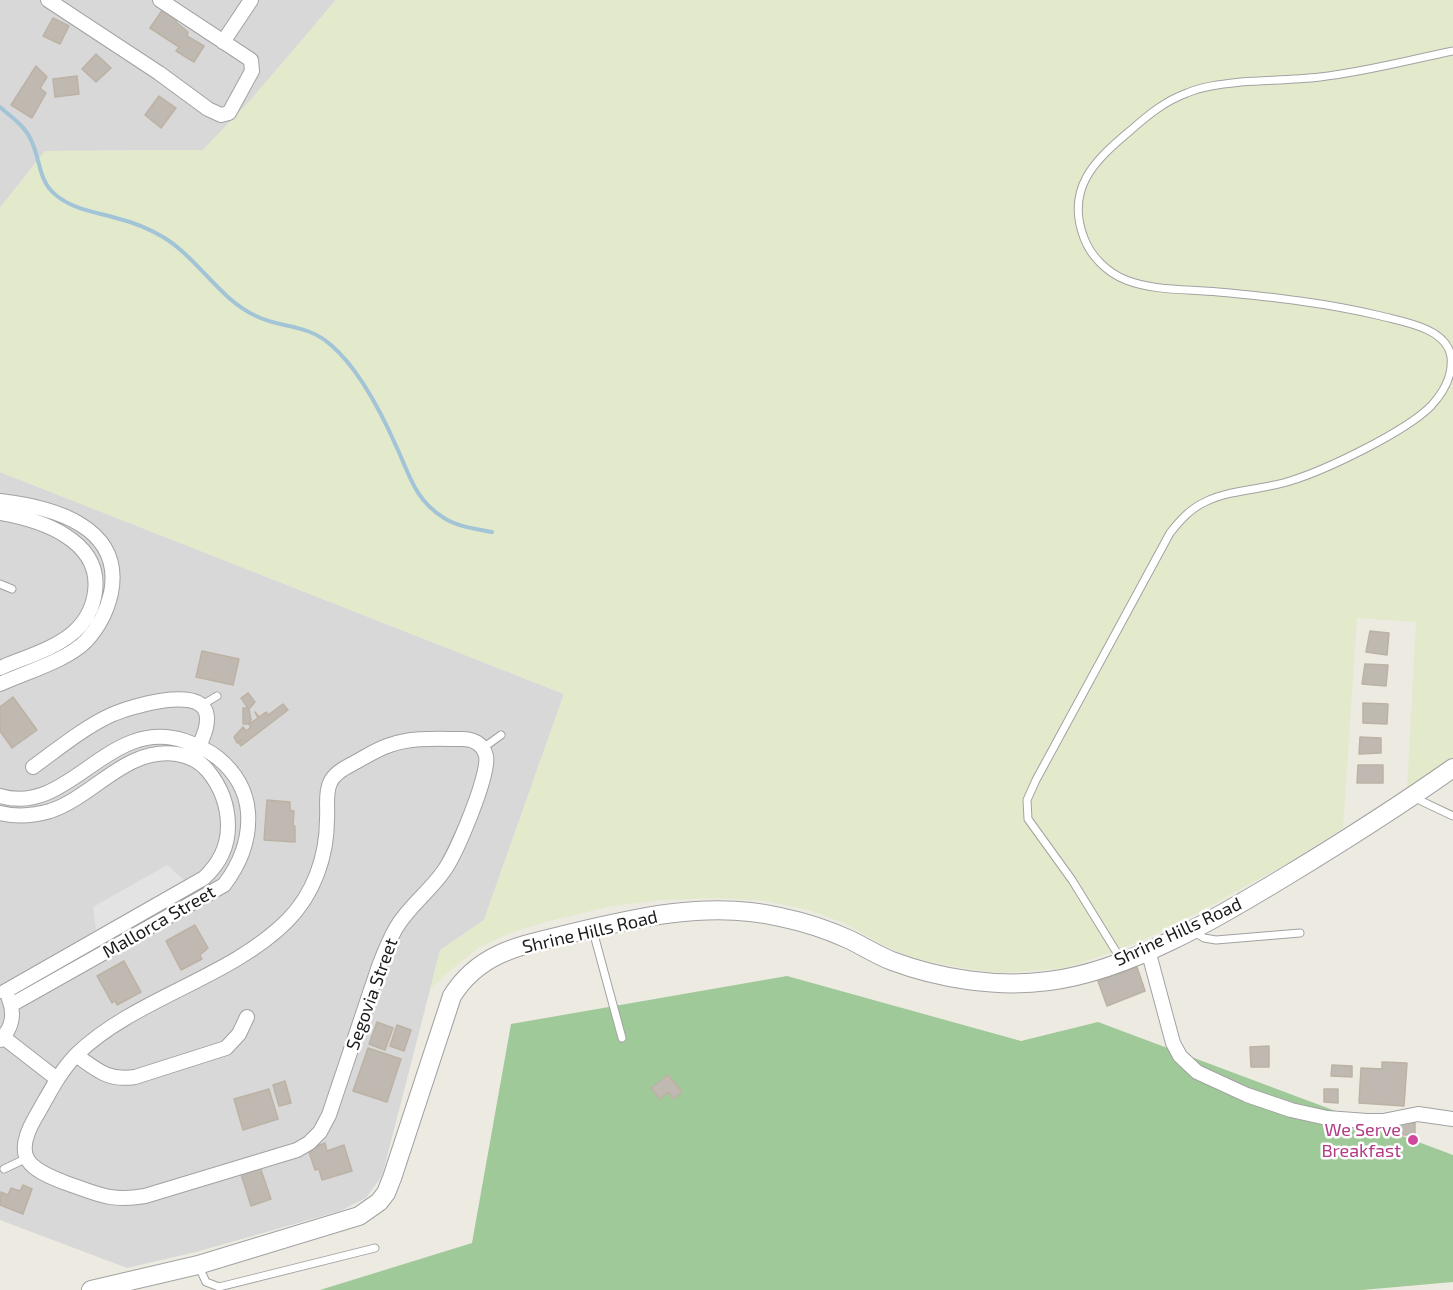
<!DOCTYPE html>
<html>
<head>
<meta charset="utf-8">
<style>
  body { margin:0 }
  canvas { display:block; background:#eceae1 }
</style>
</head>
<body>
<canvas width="1453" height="1290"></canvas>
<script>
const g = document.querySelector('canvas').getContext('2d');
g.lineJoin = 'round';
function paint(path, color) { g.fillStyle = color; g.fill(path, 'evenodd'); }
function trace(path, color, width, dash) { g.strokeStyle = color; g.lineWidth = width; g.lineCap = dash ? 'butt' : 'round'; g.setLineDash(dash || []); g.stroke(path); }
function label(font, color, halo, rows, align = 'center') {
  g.font = font + ' "Exo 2",sans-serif'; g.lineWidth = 5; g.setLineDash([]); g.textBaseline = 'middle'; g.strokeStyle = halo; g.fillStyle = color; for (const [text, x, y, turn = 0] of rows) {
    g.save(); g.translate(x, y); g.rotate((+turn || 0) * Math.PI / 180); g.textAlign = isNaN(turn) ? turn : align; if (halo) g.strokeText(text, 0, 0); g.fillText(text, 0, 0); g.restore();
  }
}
paint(new Path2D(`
  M0,0H336L249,102L203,150L45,151L0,208Z
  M0,472L564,694L484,920L440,951L382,1176L366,1198L340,1211L196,1252L127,1268L0,1220Z`), '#d9d8d8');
paint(new Path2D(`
  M336,0H1453V757L1407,789L1416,622L1357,618L1343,828L1288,863L1195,914L1145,939L1107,954L1066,968L1002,973L973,970L915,959L885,946L844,923L809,910L767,901L717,898L663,900L612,906L545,922L510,933L478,948L447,973L430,990L440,950L484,920L564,694L0,472V208L45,151L203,150L249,102Z`), '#e3eacc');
paint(new Path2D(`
  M787,976L1021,1041L1098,1022L1453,1155V1282L1362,1290H320L472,1243L511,1024Z`), '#9fc998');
paint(new Path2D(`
  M167,865L184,880L96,930L93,907Z`), '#e3e3e3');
trace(new Path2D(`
  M0,107C11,117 25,126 31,140C41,160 38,182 57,196C75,210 95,212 116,218C132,222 148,228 163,237C198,258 218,298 256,316C282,329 306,323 331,345C359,369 382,414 397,448C410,476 415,500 444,518C458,527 477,529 492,532`), '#a3c4d7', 4);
const building = new Path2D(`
  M163,9L176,17V22L188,32L187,36L204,46L194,62L176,51L179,47L150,28Z
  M53,18L69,26L60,44L43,36Z
  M96,54L111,68L96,82L82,69Z
  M36,66L47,77L40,88L46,93L32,118L11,105Z
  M77,76L79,94L55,97L53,79Z
  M159,96L176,108L161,128L145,115Z
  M1370,631L1389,633L1387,655L1366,652Z
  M202,651L239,659L233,685L196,677Z
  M1365,664L1388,665L1386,686L1362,684Z
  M248,693L255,702L249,709L251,720L248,724H243V708H248L241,698Z
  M13,697L37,730L12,748L0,731V707Z
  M1363,703L1388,704L1387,724L1363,723Z
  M283,704L288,710L241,746L239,743L242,739L237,743L234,737L243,727L246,731L251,727L249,724L258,718L255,712L259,717L266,712L268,715Z
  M1360,737L1381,738V753L1359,754Z
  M1358,765H1383V783H1357Z
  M267,800L290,802V810L294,811L293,826H295V842L264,840Z
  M195,925L208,948L200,955L202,959L181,970L166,941Z
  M124,961L141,992L117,1005L115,1001L112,1003L97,976Z
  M1137,967L1145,991L1107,1006L1098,981Z
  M377,1022L393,1028L385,1050L369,1044Z
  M397,1025L411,1030L404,1051L390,1046Z
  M1269,1046V1067H1251L1250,1047Z
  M368,1048L401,1059L387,1102L353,1091Z
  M1382,1062L1407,1063L1404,1106L1359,1103L1361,1068L1382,1069Z
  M1332,1065L1352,1066V1077L1331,1076Z
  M668,1075L682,1092L673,1099L668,1092L660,1099L651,1088Z
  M285,1081L291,1103L279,1106L273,1085Z
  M269,1089L278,1119L243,1130L234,1099Z
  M1324,1089H1338V1103L1324,1102Z
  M1398,1122L1415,1123V1135H1397Z
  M325,1143L327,1151L344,1145L352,1171L322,1180L319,1169L315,1170L308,1149Z
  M260,1167L271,1199L251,1206L241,1174Z
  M23,1185L32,1189L23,1214L0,1205L1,1192L8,1195L11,1188L20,1191Z`);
paint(building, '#c0b9b1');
trace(building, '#bcb2a4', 1.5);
const service = new Path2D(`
  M0,584L12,589
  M202,705L217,696
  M483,748L501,735
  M1415,798L1453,816
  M593,931L622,1038
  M1194,932L1204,938L1216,940L1300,933
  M1122,961L1072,880L1028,819L1027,800L1036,780L1170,533C1181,519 1191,508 1207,501C1233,489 1263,490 1290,481C1326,470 1405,432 1431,406C1443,393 1453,376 1451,357C1447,328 1404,322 1381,316C1327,303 1273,297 1218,292C1188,289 1154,291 1126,280C1108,273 1091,257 1084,238C1065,188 1095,160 1131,130C1148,115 1165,101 1187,93C1203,86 1223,84 1241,82C1267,80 1294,80 1320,77C1365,72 1409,60 1453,51
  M4,1169L27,1158
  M199,1267L206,1282L219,1287L375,1248`);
const minor = new Path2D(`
  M48,0L159,73L208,109L221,115L229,113L252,71L251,60L160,0
  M223,42L251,0
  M0,501C52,507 124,526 111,593C107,611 99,627 86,641C66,661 26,672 0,684
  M0,513C41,520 102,540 95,592C93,608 86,621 74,632C53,650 25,657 0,668
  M462,739C473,739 483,743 486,756C490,774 456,855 443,872C429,892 409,906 396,928C389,940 384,953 379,966L329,1115L320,1132L309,1143L297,1150L145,1196C110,1202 98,1194 66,1183C29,1169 12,1158 35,1118C48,1096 59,1072 77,1054C135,998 230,978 287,921C314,894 327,856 327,819C328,807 325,794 330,783C334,773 345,768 354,763C365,757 377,749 390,745C412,737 439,739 462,739Z
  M33,767C58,749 83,728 111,715C129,707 197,686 206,712C210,726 201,740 197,752
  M0,796C70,817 108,715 185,741C197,745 208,750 218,758C235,772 246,789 248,812C250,839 240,864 224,885L11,1005
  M0,813C17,817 33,816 50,811C95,796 125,747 177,754C189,756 200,761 208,771C221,787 228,805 228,826C228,847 219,864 204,878L4,992
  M1148,950L1173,1043L1180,1056L1197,1072L1247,1095L1291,1110L1327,1118L1367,1121H1383L1418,1114L1453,1119
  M3,1037L57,1079
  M0,1040C12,1029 15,1014 9,999
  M76,1055C97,1070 108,1081 135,1077L226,1048L239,1034L247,1017`);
const tertiary = new Path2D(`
  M91,1290L198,1265L359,1216L379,1202L386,1193L392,1178L452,996C479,953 519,946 564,935C634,918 709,900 780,917C804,922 826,929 848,939C863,946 877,955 892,961C940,979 998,988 1049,981C1129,971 1219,917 1288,875C1344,841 1399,806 1453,768`);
trace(service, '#a2a2a2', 9);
trace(minor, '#a2a2a2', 16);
trace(tertiary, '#a2a2a2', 20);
trace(service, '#fff', 7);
trace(minor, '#fff', 14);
trace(tertiary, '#fff', 18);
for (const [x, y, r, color] of [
  [1413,1140,6,"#d1479c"]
]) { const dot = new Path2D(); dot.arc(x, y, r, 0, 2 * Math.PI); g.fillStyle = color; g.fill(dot); trace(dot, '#fff', 2); }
label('18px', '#1b1b1b', '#fff', [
  ["Mallorca Street",159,922,-30],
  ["Shrine Hills Road",590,932,-13],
  ["Shrine Hills Road",1178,932,-25],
  ["Segovia Street",372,994,-70]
]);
label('18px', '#b23c85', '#fff', [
  ["We Serve",1401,1130],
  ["Breakfast",1401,1151]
], 'right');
</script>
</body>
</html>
